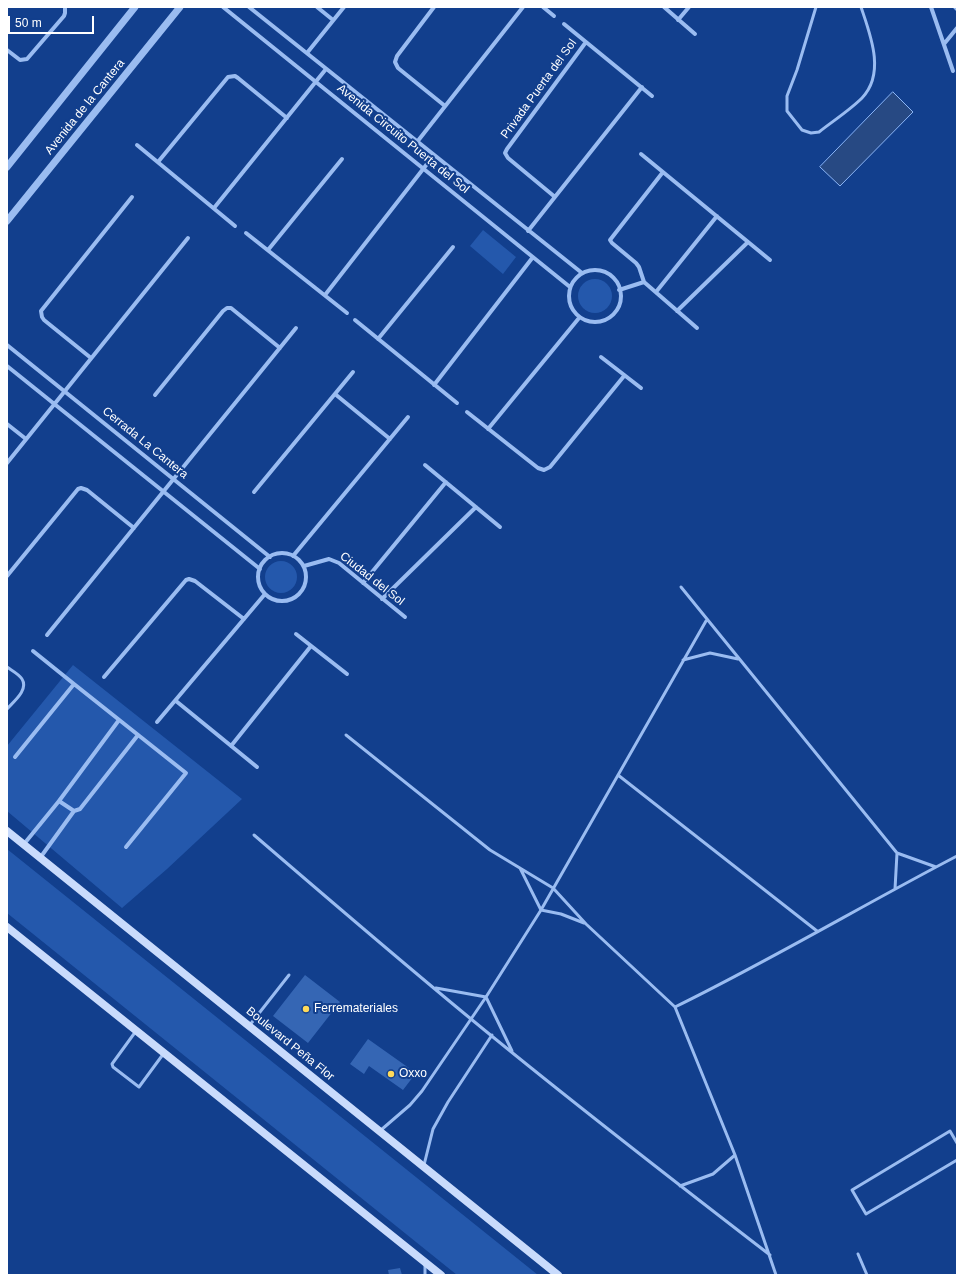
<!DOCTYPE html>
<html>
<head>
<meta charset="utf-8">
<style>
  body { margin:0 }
  #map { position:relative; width:964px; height:1282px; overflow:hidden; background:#123f8d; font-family:Helvetica,sans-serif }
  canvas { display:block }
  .frame { position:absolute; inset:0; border:8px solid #fff; pointer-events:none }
  .scale { position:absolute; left:8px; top:16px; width:86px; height:18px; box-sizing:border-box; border:2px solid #fff; border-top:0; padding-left:5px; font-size:12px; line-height:14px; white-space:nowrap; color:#fff; -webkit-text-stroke:3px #123f8d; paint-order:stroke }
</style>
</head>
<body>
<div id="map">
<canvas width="964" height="1282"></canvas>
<div class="frame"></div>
<div class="scale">50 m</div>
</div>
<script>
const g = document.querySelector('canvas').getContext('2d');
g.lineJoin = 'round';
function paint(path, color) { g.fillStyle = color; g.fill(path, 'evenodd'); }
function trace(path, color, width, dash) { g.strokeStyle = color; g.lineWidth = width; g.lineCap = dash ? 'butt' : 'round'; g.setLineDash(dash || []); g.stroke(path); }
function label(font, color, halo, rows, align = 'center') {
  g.font = font + ' Helvetica,sans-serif'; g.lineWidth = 4; g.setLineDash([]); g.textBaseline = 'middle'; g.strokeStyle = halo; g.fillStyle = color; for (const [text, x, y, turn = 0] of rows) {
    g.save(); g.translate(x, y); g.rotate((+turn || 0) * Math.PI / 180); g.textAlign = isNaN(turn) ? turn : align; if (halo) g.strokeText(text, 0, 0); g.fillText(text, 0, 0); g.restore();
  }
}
paint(new Path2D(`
  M483,230L516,257L503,274L470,246Z
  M578 296a17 17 0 1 1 34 0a17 17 0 1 1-34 0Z
  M265 577a16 16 0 1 1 32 0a16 16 0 1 1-32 0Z
  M73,665L242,799L167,869L122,908L7,811V746Z
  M7,849L538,1275H457L7,913Z`), '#2458ac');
const water = new Path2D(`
  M893,92L913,112L840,186L820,167Z`);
paint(water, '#274983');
trace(water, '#8cb5f5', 1);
paint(new Path2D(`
  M305,975L340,1002L308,1043L273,1016Z
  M368,1039L416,1073L403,1090L369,1066L364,1074L350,1064Z
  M400,1268L402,1275H389L388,1270Z`), '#3566b4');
trace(new Path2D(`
  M816,7L797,70L787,96V111L802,130L811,133L819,132C833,121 850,110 862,98C886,73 870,34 861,7
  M681,587L897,853L936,867
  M683,660L710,653L738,659
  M7,667C11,670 19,674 22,679C29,690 13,702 7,709
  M346,735L490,850L553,888L586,924L675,1007L735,1155L776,1275
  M618,775L817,931
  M254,835C326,897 398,959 471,1019C569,1100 670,1178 770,1255
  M520,868L541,910L561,914L584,923
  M895,889L897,853
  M436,988L486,997L512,1051
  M675,1007C771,960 863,905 957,856
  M249,1026L289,975
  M136,1031L112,1064L113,1067L139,1087L164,1053
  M381,1130L410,1105L422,1091L486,997L541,910L706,621
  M957,1143L950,1131L852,1190L866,1214L957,1160
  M424,1165L433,1129L448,1102L492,1035
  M680,1186L713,1174L735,1155
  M858,1254L867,1275
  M425,1275V1265`), '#9abcf1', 3);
trace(new Path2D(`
  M223,7L570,287
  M249,7L582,273
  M317,7L333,20
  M434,7L397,56L395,62L398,68L445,106
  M543,7L554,16
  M664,7L695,34
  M931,7L953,71
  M955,7L957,9
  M678,20L689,7
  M564,24L652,96
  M944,44L957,28
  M7,50L20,60L27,59L64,16L65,13V7
  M307,53L344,7
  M417,142L523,7
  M137,145L235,226
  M641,154L770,260
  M158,162L228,77L235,76L238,78L287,118
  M663,172L610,240L612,243L636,263L639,267L644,282L697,328
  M555,197L508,158L505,153L507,149L586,42
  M214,208L326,69
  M528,231L642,87
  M246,233L347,313
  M268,250L342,159
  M569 296a26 26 0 1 1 52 0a26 26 0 1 1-52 0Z
  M619,290L644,282
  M656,292L717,216
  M325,295L434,155
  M677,311L748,242
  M355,320L457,403
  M378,339L453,247
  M7,345L270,557
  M601,357L641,388
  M91,358L44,320L42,317L41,311L132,197
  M7,366L260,569
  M434,385L533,257
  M335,394L390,439
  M155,395L223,311L227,308H231L280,348
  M467,412L538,468L544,470L550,467L624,376
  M7,424L26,439
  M488,429L579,318
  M7,463L188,238
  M425,465L500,527
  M254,492L353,372
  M258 577a24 24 0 1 1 48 0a24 24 0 1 1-48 0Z
  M293,556L408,417
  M304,566L329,559L339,563L405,617
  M7,576L78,489L81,488L87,490L134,528
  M363,583L446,482
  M382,599L476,507
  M296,634L347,674
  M47,635L296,328
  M33,651L74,684
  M104,677L186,580L189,579L195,581L244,619
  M176,701L257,767
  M119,720L59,801L74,811L80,809L138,735
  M157,722L265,594
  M231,746L311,646
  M15,757L74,684L186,773L126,847
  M24,844L59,801
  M40,858L74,811`), '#9abcf1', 4);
trace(new Path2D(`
  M7,167L135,7
  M7,221L180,7`), '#9abcf1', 7);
trace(new Path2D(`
  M7,831L558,1275
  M7,927L441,1275`), '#c9dbfc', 8);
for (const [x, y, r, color] of [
  [306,1009,4,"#ffda5a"],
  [391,1074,4,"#ffda5a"]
]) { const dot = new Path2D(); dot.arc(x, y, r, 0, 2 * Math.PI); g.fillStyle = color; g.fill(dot); trace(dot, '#123f8d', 1.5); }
label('12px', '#fff', '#123f8d', [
  ["Privada Puerta del Sol",539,89,-54],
  ["Avenida de la Cantera",85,107,-51],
  ["Avenida Circuito Puerta del Sol",403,139,39],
  ["Cerrada La Cantera",145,443,39],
  ["Ciudad del Sol",372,579,38],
  ["Boulevard Peña Flor",290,1044,39]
]);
label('12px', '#fff', '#123f8d', [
  ["Ferremateriales",314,1009],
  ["Oxxo",399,1074]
], 'left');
</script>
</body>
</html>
